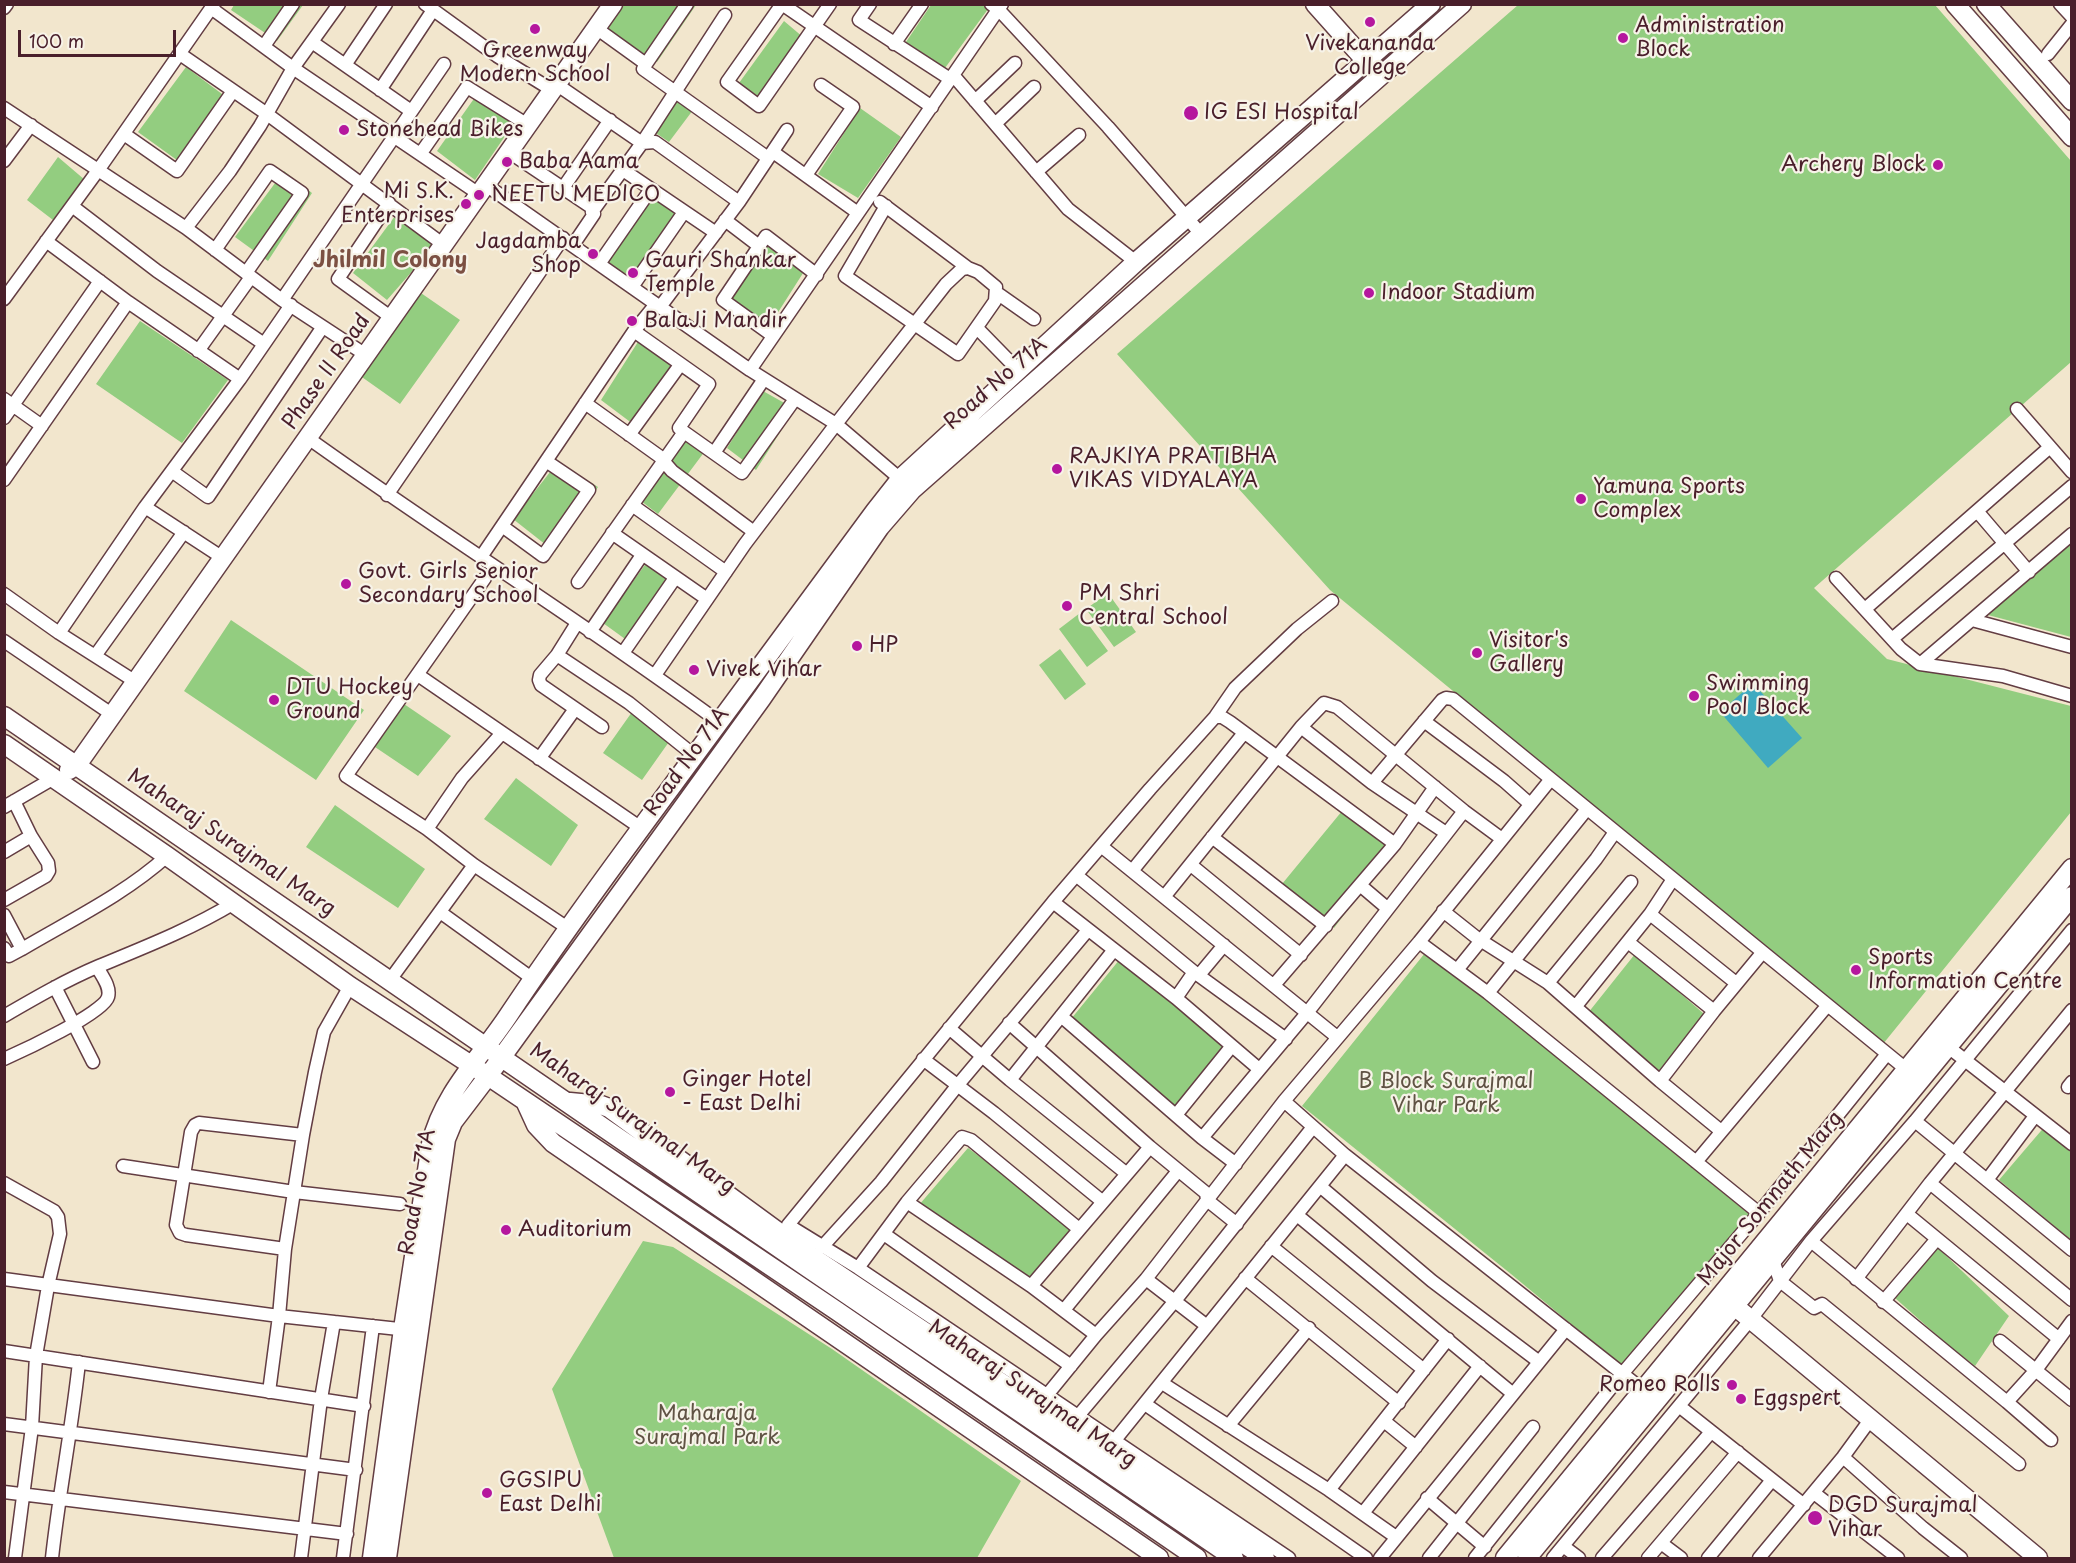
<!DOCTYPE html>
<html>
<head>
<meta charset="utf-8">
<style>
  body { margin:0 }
  #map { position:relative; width:2076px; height:1563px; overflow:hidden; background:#f2e6cd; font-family:"Playpen Sans",sans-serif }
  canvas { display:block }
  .frame { position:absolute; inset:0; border:6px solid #4a1f2b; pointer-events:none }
  .scale { position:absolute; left:18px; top:30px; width:158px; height:27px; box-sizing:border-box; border:3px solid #4a1f2b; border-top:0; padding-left:8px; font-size:18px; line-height:21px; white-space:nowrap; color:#4a1f2b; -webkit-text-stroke:4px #f7f3e8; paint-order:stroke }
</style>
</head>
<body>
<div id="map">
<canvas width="2076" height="1563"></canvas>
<div class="frame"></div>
<div class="scale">100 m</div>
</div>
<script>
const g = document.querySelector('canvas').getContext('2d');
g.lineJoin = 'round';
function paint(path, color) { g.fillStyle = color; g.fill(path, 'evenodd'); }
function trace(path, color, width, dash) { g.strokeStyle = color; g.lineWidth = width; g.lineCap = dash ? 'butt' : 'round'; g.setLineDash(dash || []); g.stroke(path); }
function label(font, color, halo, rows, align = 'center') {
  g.font = font + ' "Playpen Sans",sans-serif'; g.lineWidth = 4.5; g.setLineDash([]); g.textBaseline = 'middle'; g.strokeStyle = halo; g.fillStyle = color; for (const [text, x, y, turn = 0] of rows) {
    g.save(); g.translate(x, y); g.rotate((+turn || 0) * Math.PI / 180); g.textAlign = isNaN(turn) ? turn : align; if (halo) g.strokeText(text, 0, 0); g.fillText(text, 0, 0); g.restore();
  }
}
paint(new Path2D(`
  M234,5H303L277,41L231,10Z
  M624,5H696L657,62L607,30Z
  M931,5H991L945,68L906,42Z
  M1518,5H1935L2071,161V362L1814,588L1887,659L2071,706V812L1883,1044L1330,590L1117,354Z
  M784,21L810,43L768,103L739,83Z
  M186,67L226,97L181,163L138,132Z
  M478,93L516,120L475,180L437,151Z
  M673,97L693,110L669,142L650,129Z
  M860,108L901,137L858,198L818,174Z
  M58,157L85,180L53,220L27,200Z
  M284,171L312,193L268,261L235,237Z
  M653,193L680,213L636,275L623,273L605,261Z
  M395,216L435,245L387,300L353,273Z
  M768,242L805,270L768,328L728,299Z
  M418,291L460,320L400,404L359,375Z
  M140,321L228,380L182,443L96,384Z
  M643,334L686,364L641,430L601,400Z
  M763,391L795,409L756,470L727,448Z
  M692,431L711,443L658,514L641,501Z
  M558,462L598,487L555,552L513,519Z
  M2071,542V637L1988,615Z
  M647,562L676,583L632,644L603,623Z
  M1108,593L1136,632L1114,647L1086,609Z
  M1080,613L1108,651L1087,667L1059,629Z
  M231,620L364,710L316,780L184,691Z
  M1060,649L1086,684L1065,700L1039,665Z
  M404,704L451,736L418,776L372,745Z
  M632,712L671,739L642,780L603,753Z
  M516,778L578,825L551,866L484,819Z
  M335,805L425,869L398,908L306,847Z
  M1347,805L1396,847L1334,928L1282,884Z
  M1425,953L1487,1000L1749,1214L1624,1368L1511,1274L1302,1106Z
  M1635,954L1711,1020L1665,1079L1588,1013Z
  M1120,959L1227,1050L1176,1108L1071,1019Z
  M2046,1125L2071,1148V1240L1999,1180Z
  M968,1148L1073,1226L1030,1278L919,1205Z
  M643,1241L673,1247L832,1349L1021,1481L977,1558H614L552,1389Z
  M1938,1248L2009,1316L1975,1366L1949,1346L1895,1298Z`), '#93cd80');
paint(new Path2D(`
  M1753,683L1802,738L1768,768L1720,712Z`), '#40aac0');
const street = new Path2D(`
  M425,4L497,56L552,90
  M782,4L727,82L759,106L830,4
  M782,4L932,107
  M870,4L859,20L950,79
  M991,4L999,10L1108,127L1201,234
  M2060,4L2072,17
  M4,8L7,4
  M211,8L293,68L479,194
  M596,28L646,64L643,69L768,158
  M312,42L411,111
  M894,44L922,4
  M264,46L293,4
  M180,54L267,114L444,245
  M2048,54L2072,24
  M646,64L687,4
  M345,65L386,4
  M953,75L1068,209L1136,262
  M556,84L642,143L655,142L739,202
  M380,90L433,10
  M975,101L1015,63
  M4,108L186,228L282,300L366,355
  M995,124L1034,87
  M124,134L177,171L233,91
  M509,152L594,209
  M773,152L858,213
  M421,153L467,87L528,125
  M4,161L31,125
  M623,170L716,233
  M1036,172L1079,135
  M806,175L853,107L821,85
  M486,185L750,370L836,424L905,483
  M563,188L610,120
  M880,202L968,268
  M389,203L338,279L392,318
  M72,206L157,271L264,344
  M725,220L759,246
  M186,228L230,171L260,126L293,68L339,4
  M46,241L128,302L240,379
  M573,245L594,214L592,212L642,143L725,15
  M215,250L270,171L302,193L246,273
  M599,264L651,189
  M632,287L684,212
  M997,293L1034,319
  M4,299L99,169L214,4
  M282,300L444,64
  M660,307L739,202L787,130
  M977,328L1018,370
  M773,336L723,300L766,236L817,275
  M198,351L251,277
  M750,370L1002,4
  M4,399L42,426
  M585,403L659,456L672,471L754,532
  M2017,409L2072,472
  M4,418L100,281
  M684,432L742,473L795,399
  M629,435L680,365
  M308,438C443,535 585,623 719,722
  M714,453L764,379
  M173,472L208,497L322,328
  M4,480L128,302
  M387,495L563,238
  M632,505L726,572
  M145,507L223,558
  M1977,511L2029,572
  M502,526L543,556L589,490L546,461
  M612,533L707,599
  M481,557L634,331L656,304
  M485,578L346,776L427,829L474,865L569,929
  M1836,578L1901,649L1920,664L2003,676L2072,696
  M578,582L684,432L679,428L709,384L634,331
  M4,594L59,633L136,682
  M1865,609L2050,447
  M1972,620L2072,647
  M577,623L557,655L540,675L539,680L541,685L602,727
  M590,632L642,555
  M59,633L145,507L240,379L291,305
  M1892,639L2072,486
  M4,641L113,715
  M623,653L675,578
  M557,655L629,703L695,756
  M95,656L184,532
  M1920,664L2072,534
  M418,675L641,828
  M655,675L745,544L836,424L946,284L962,269L968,268L978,272L996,287L995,301L958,354L845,276L886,206
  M1215,717H1222L1230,722L1395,844
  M1424,721L1504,781L1530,804
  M1301,727L1372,783L1446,833
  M539,759L575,709
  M1372,783L1442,700L1446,698L1453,699L1906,1069
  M4,807L54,778
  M427,829L462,778L502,733
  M1212,837L1326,926
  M1101,846L1337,1037
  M4,852L31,836
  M1191,865L1301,955
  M1132,871L1244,733
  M1076,875L1194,972L1286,1039
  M1360,885L1387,908
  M1164,897L1301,727L1324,703L1337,707L1464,811L1502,839
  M4,900L46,876L49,871L48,863L31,836L14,801
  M1053,902L1176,998L1259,1069
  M1443,911L1477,938L1548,983L1660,1081L1721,1131
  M440,912L533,979
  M1650,914L1736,983
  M4,915L22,949
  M1419,942L1488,993L1759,1213
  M1628,942L1714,1011
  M4,948L9,956L22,949C71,920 125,894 167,856
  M1457,970L1587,809
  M1199,975L1224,945
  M390,980L474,865
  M1548,983L1631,882
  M1274,985L1395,844L1435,787
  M55,987L93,1062
  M1488,993L1596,859L1615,832
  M1176,998L1194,972
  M1576,1006L1650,914L1673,879
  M4,1016C35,998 66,980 99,966C145,947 191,929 234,903
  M1061,1016L1202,1138L1236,1164
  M1009,1023L1150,1147L1206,1193L1207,1200L1237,1224
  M949,1028L1010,1080L1127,1174
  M1947,1046L2072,1144
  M4,1059C22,1051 104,1013 108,997C111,987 102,976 97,967
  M923,1059L994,1113L1103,1202
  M1010,1080L1113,951
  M1660,1081L1714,1011L1762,953
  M2068,1087L2072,1082
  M1284,1101L1345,1155L1643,1390
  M1176,1115L1231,1047
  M1915,1121L2072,1250
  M1202,1138L1307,1013L1464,811
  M1696,1162L1827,1006
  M123,1166L294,1192L400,1204
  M1987,1180L2035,1116
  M4,1183L54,1211L58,1217L60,1234L48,1286L36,1356L32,1427L15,1558
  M1930,1183L2072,1300
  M1321,1187L1432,1281L1538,1361
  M907,1202L1031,1286L1096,1335
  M1907,1214L2059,1339
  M1297,1215L1512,1393
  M884,1234L1071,1366
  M1811,1241L2007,1402L2051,1440
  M1271,1246L1424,1370
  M822,1247L881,1182L957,1086L1088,930
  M285,1249L186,1235L180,1233L176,1225L191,1132L195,1125L199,1123L303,1135
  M1773,1260L1780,1281L1814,1308L1822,1304L2019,1464
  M858,1268L907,1202L962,1137L971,1140L1079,1229
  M1245,1278L1399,1403
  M4,1279L279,1316L408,1330
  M1146,1279L1207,1326
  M1856,1279L1930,1183L2072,1010
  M1031,1286L1150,1147
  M1883,1302L1936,1240
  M1064,1310L1178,1171
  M2000,1341L2072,1400
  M4,1351L364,1406
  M1162,1383L1329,1490L1396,1537
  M269,1392L279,1316L285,1249L303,1135L315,1072L324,1032L350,986
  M1043,1400L1096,1335L1146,1279L1284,1101L1419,942L1551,779
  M2007,1402L2036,1370L2072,1321
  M1145,1404L1366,1558
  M1679,1406L1804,1505
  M1078,1416L1174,1302L1313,1127
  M1384,1421L1416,1447
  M4,1424L356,1470
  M1228,1426L1309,1328
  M1115,1440L1345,1155
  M1843,1457L1923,1528L1961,1558
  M1329,1490L1448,1339
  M4,1492L347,1534
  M1814,1493L1898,1558
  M1427,1498L1485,1547
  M1363,1513L1480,1366
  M1661,1543L1681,1558
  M1563,1546L1579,1558
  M52,1558C59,1493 72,1428 79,1362
  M301,1558L321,1399L334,1322
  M343,1558L373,1326
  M1289,1558L858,1268L788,1225L1053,902L1150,789L1215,717L1235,688L1297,629L1332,601
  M1380,1558L1566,1329
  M1429,1558L1533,1427
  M1475,1558L1622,1374L1759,1213L1887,1054
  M1553,1558L1751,1319L1811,1241L1915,1121L2072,930
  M1602,1558L1711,1432
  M1648,1558L1738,1452
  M1708,1558L1772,1480
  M1759,1558L1843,1457L1870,1420`);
const secondary = new Path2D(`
  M1315,4L1373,69
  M1955,4L2072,137
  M1986,4L2072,101
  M4,716L808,1268L1234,1558
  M4,744L167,856L350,986L488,1076L837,1311L1197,1558
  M69,770L77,765L613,4
  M525,1101L536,1125L553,1143L1159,1558
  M570,1102L601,1105L609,1108L814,1258L1265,1558
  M1726,1299L2038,1558
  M372,1558L403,1329L431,1144C443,1093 482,1056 510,1013C568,926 630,843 692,759C753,676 814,593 875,511L901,478L1136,262L1431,4
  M387,1558L446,1139L453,1122L488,1076L762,698L880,527L912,490L1462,4
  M1505,1558L2072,868
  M1527,1558L2072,896`);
trace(street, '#633d43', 15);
trace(secondary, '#633d43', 21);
trace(street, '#fff', 12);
trace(secondary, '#fff', 18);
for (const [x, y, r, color] of [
  [1370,22,6,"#b5179e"],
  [535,29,6,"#b5179e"],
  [1623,38,6,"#b5179e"],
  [1191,113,8,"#b5179e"],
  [344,130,6,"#b5179e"],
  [507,162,6,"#b5179e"],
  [1938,165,6,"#b5179e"],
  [479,195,6,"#b5179e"],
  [466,204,6,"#b5179e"],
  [593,254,6,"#b5179e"],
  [633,273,6,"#b5179e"],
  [1369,293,6,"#b5179e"],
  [632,321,6,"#b5179e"],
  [1057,469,6,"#b5179e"],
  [1581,499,6,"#b5179e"],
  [346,584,6,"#b5179e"],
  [1067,606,6,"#b5179e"],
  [857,646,6,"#b5179e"],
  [1477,653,6,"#b5179e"],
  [694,670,6,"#b5179e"],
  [1694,696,6,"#b5179e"],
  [274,700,6,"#b5179e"],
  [1856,970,6,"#b5179e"],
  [670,1092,6,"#b5179e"],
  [506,1230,6,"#b5179e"],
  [1732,1385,6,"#b5179e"],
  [1741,1399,6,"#b5179e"],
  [487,1493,6,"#b5179e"],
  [1815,1518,8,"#b5179e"]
]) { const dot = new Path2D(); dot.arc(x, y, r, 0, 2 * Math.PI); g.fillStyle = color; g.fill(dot); trace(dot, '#f7f3e8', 2); }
label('21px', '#4a1f2b', '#f7f3e8', [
  ["Administration",1635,26],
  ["Block",1635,50],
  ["Vivekananda",1370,44,"center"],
  ["College",1370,68,"center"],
  ["Greenway",535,51,"center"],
  ["Modern School",535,75,"center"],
  ["IG ESI Hospital",1204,113],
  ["Stonehead Bikes",356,130],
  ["Baba Aama",519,162],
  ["Archery Block",1926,165,"right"],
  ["Mi S.K.",454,192,"right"],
  ["Enterprises",454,216,"right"],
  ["NEETU MEDICO",491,195],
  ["Jagdamba",581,242,"right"],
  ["Shop",581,266,"right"],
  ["Gauri Shankar",645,261],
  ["Temple",645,285],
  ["Indoor Stadium",1381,293],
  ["BalaJi Mandir",644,321],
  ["RAJKIYA PRATIBHA",1069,457],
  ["VIKAS VIDYALAYA",1069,481],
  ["Yamuna Sports",1593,487],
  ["Complex",1593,511],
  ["Govt. Girls Senior",358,572],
  ["Secondary School",358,596],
  ["PM Shri",1079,594],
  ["Central School",1079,618],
  ["Visitor's",1489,641],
  ["Gallery",1489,665],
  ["HP",869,646],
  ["Vivek Vihar",706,670],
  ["Swimming",1706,684],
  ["Pool Block",1706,708],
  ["DTU Hockey",286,688],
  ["Ground",286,712],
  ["Sports",1868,958],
  ["Information Centre",1868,982],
  ["Ginger Hotel",682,1080],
  ["- East Delhi",682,1104],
  ["Auditorium",518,1230],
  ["Romeo Rolls",1720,1385,"right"],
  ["Eggspert",1753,1399],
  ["GGSIPU",499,1481],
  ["East Delhi",499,1505],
  ["DGD Surajmal",1828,1506],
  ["Vihar",1828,1530]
], 'left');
label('21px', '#4a1f2b', '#f7f3e8', [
  ["Phase II Road",327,372,-55],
  ["Road No 71A",996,384,-41],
  ["Road No 71A",687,762,-54],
  ["Maharaj Surajmal Marg",231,843,34],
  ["Maharaj Surajmal Marg",632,1119,35],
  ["Road No 71A",418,1192,-80],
  ["Major Somnath Marg",1771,1199,-51],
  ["Maharaj Surajmal Marg",1032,1394,34]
]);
label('21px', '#605344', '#f7f3e8', [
  ["B Block Surajmal",1446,1082],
  ["Vihar Park",1446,1106],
  ["Maharaja",707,1414],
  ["Surajmal Park",707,1438]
]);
label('bold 22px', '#7c5043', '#f7f3e8', [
  ["Jhilmil Colony",390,261]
]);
</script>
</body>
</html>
